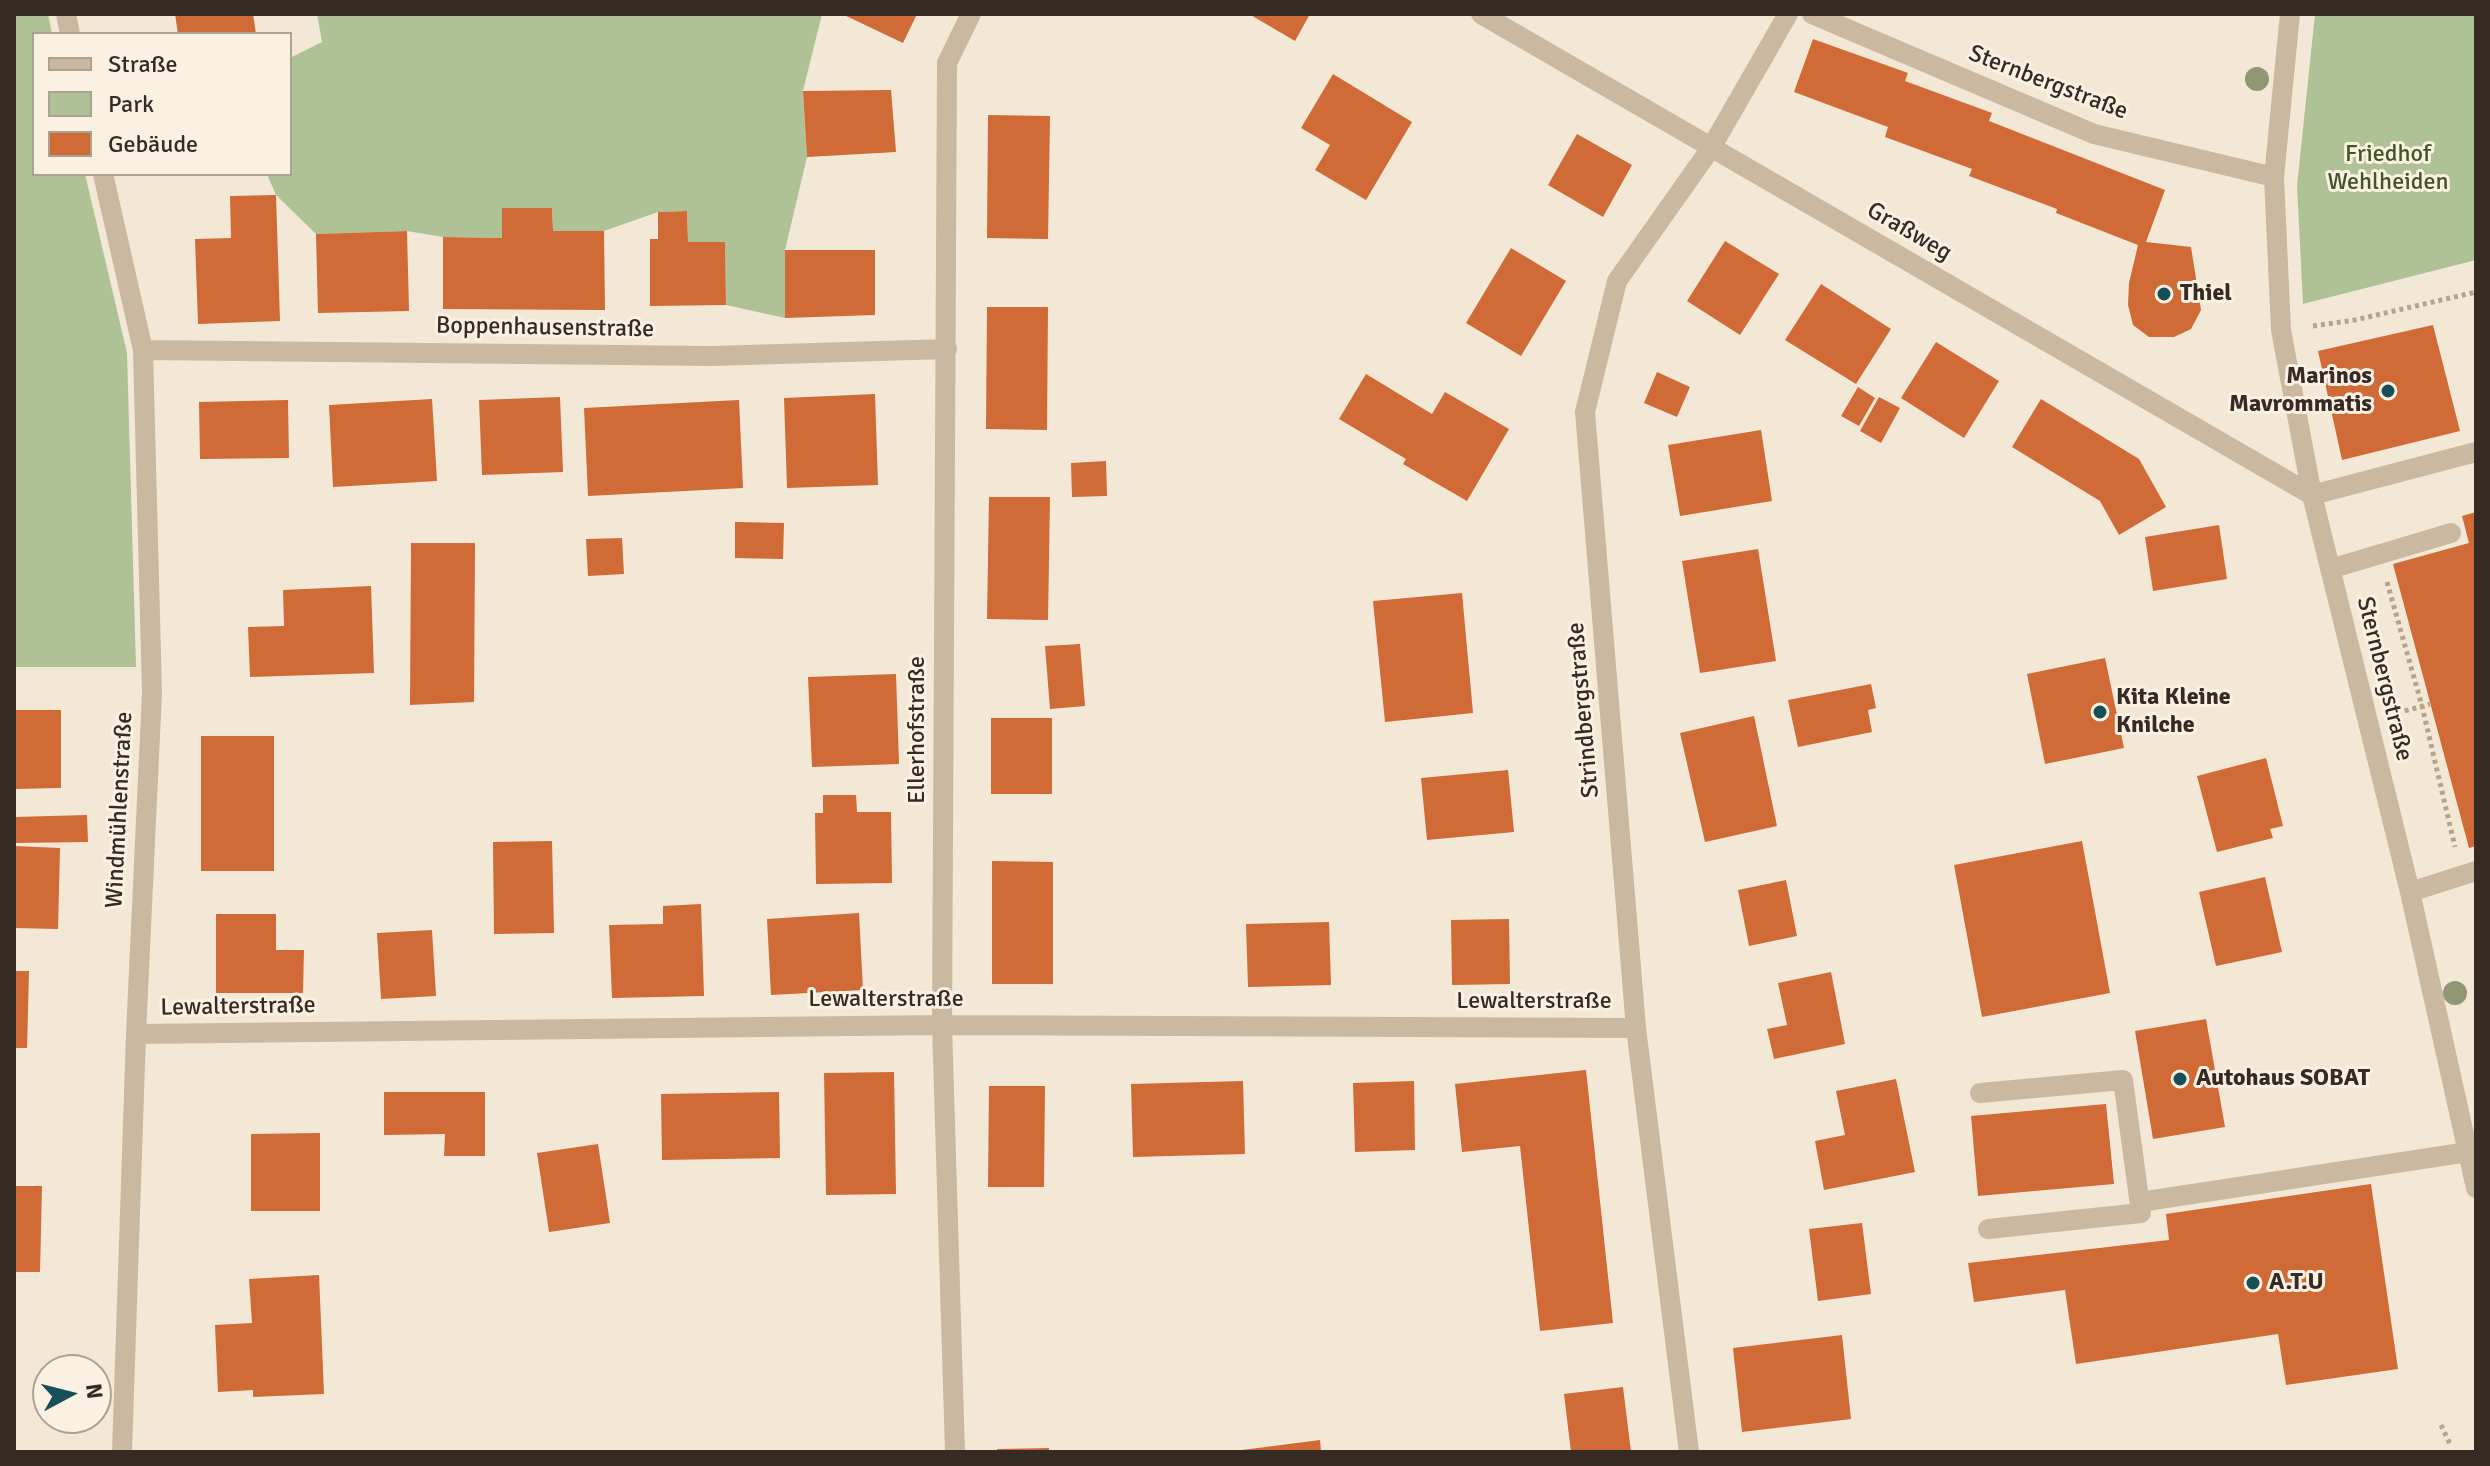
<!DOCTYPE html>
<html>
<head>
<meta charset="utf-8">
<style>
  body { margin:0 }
  #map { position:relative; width:2490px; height:1466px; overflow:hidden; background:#f3e8d6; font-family:Signika,sans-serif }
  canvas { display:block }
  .frame { position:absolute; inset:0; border:16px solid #352b24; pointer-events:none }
  .legend { position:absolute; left:32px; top:32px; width:260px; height:144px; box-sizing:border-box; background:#faf1e2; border:2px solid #aba296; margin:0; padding:10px 14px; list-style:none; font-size:24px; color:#352b24 }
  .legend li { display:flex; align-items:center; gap:16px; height:40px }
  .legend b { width:40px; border:2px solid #aba296 }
  .north { position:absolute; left:32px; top:1354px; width:80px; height:80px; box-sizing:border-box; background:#faf1e2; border:2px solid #aba296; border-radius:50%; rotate:83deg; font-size:22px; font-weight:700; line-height:32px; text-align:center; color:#352b24 }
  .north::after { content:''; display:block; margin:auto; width:28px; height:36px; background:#174f59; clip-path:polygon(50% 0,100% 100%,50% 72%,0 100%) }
</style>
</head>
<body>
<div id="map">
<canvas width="2490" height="1466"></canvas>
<div class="frame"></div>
<ul class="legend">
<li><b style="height:10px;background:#cbb8a1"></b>Straße</li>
<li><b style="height:22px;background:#afc295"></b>Park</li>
<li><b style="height:22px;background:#d06a36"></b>Gebäude</li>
</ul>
<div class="north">N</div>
</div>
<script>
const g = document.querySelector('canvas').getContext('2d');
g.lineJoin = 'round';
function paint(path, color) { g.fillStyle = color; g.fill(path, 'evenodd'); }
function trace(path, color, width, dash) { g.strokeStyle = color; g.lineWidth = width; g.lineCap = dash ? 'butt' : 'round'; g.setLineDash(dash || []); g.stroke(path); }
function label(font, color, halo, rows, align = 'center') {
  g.font = font + ' Signika,sans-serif'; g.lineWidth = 6; g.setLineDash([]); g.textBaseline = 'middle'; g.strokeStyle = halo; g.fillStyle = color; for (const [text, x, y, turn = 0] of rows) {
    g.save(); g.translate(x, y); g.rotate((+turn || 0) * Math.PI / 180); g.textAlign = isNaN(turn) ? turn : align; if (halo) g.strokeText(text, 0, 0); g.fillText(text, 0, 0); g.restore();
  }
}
paint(new Path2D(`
  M14,14H48L52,34H34V174H85L127,353L136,667H14Z
  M317,14H822L803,91L807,157L785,250V318L726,305L725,242H688L687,211L658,212L604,231H553L552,208H503L502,238L443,237L407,231L316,234L276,195L267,174H290V58L322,42Z
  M2315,14H2476V260L2303,304L2297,186Z`), '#afc295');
paint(new Path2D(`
  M175,14H253L256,34H178Z
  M842,14H917L903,43Z
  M1249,14H1310L1295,41Z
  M1813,39L1908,73L1905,81L1992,113L1989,121L2165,190L2146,242L2191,247L2201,310L2191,329L2174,337H2149L2133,325L2128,305L2129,283L2138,245L2056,213L2057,209L1969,176L1972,169L1885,137L1888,127L1794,92Z
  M1333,74L1412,122L1366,200L1315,170L1330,145L1301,128Z
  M891,90L896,152L807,157L803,91Z
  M988,115L1050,116L1048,239L987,238Z
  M1577,134L1632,165L1603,217L1548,185Z
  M276,195L280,321L198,324L195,239L231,238L230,196Z
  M502,208H552L553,231H604L605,310L443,309V237L502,238Z
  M687,211L688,242H725L726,305L650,306V239H658V212Z
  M407,231L409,311L318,313L316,234Z
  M1725,241L1779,274L1740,335L1687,301Z
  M1511,248L1566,281L1521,356L1466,323Z
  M785,250H875V315L785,318Z
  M1821,284L1891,329L1856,384L1785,340Z
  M987,307H1048L1047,430L986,429Z
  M2433,325L2460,431L2342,460L2318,351Z
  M1936,342L1999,381L1964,438L1901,398Z
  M1657,372L1690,387L1677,417L1644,403Z
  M1366,374L1432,414L1445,392L1509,429L1467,501L1403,464L1406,459L1339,419Z
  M1858,387L1875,398L1859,426L1841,416Z
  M875,394L878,485L787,488L784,398Z
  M560,397L563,472L482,475L479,400Z
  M1879,397L1900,408L1881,443L1860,431Z
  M432,399L437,481L333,487L329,405Z
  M2041,399L2139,459L2166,507L2119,535L2100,501L2012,447Z
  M288,400L289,458L200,459L199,402Z
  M739,400L743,488L588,496L584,408Z
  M1761,430L1772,501L1680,516L1668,445Z
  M1106,461L1107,496L1072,497L1071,463Z
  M989,497H1050L1048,620L987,619Z
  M2476,512V846L2469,848L2393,564L2469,543L2462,516Z
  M735,522L784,523L783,559L735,558Z
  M2219,525L2227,579L2153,591L2145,537Z
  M622,538L624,574L588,576L586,539Z
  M411,543H475L474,702L410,705Z
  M1758,549L1776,661L1700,673L1682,561Z
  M371,586L374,673L250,677L248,627L284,626L283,590Z
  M1462,593L1473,713L1385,722L1373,601Z
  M1080,644L1085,706L1050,709L1045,646Z
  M2105,658L2124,748L2045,764L2027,674Z
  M896,674L899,764L812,767L808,677Z
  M1871,684L1876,708L1868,710L1872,732L1798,747L1788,700Z
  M14,710H61V788L14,789Z
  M1754,716L1777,826L1705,842L1680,733Z
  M991,718H1052V794H991Z
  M201,736H274V871H201Z
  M2266,758L2283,826L2270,829L2273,838L2217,852L2197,776Z
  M1508,770L1514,832L1427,840L1421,778Z
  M823,795H856L857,812H891L892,883L816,884L815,813H823Z
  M87,815L88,842L14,843V817Z
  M552,841L554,933L494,934L493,842Z
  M2082,841L2110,993L1982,1017L1954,865Z
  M14,846L60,848L58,929L14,928Z
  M992,861L1053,862V984H992Z
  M2265,877L2282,952L2216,966L2199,892Z
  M1786,880L1797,936L1749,946L1738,890Z
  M701,904L704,996L612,998L609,925L663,924V906Z
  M859,913L863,990L771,995L767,919Z
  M216,914H276V950H304L303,993H216Z
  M1509,919L1510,984L1452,985L1451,920Z
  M1329,922L1331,985L1248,987L1246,924Z
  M432,930L436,996L381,999L377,933Z
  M14,971H29L27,1048H14Z
  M1831,972L1845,1044L1774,1059L1767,1029L1787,1025L1778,983Z
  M2206,1019L2225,1127L2153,1139L2135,1031Z
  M1586,1070L1613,1323L1540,1331L1520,1146L1462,1152L1455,1084Z
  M894,1072L896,1194L826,1195L824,1073Z
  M1896,1079L1915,1172L1824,1190L1815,1141L1845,1135L1836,1091Z
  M1243,1081L1245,1154L1133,1157L1131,1084Z
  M1414,1081L1415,1150L1355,1152L1353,1083Z
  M989,1086H1045L1044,1187H988Z
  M384,1092H485V1156H444L445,1134L384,1135Z
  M779,1092L780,1158L662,1160L661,1094Z
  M2106,1104L2114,1184L1978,1196L1971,1116Z
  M320,1133V1211H251V1134Z
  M598,1144L610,1223L549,1232L537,1153Z
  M2371,1184L2398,1369L2286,1385L2278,1334L2076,1364L2065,1290L1974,1302L1968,1263L2169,1240L2166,1214Z
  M14,1186H42L40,1272H14Z
  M1862,1223L1871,1294L1818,1301L1809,1229Z
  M319,1275L324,1394L253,1397V1390L218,1392L215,1325L252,1323L249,1279Z
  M1842,1335L1851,1419L1742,1432L1733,1348Z
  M1623,1387L1631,1452H1571L1564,1394Z
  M1320,1440L1321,1452H1242V1450Z
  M1049,1448V1452H997V1449Z`), '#d06a36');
trace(new Path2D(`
  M2313,326L2355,320L2476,292
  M2387,582L2422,706L2455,847
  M2397,713L2430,704
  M2441,1425L2450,1444`), '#b7a28b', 5, [4, 4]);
trace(new Path2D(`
  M66,14L70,34
  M1481,14L2312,495
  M1812,14L2094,134L2274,177
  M2290,14L2274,177L2281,330L2312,495L2410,892L2476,1188
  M103,174L143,350L152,693L136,1034L122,1452
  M143,350L712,356L947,349
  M2312,495L2476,452
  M2330,569L2451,533
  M2410,892L2476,871
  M136,1034L942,1025L1636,1028
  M1980,1093L2123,1080L2141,1213L1988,1229
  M2140,1202L2468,1152
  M955,1452L942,1025L947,63L971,14
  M1689,1452L1636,1028L1585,412L1617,281L1711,148L1788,14`), '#cbb8a1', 20);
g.fillStyle = '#919775';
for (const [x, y] of [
  [2257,79],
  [2455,993]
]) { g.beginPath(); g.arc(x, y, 12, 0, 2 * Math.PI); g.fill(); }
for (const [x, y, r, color] of [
  [2164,294,8,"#174f59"],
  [2388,391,8,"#174f59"],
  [2100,712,8,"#174f59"],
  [2180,1079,8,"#174f59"],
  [2253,1283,8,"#174f59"]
]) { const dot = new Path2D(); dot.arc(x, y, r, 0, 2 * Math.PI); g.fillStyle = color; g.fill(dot); trace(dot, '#faf1e2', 3); }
label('24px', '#352b24', '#faf1e2', [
  ["Sternbergstraße",2048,83,21],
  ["Graßweg",1909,232,30],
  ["Boppenhausenstraße",545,328,1],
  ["Sternbergstraße",2384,679,76],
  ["Strindbergstraße",1584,710,-95],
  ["Ellerhofstraße",918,730,-90],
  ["Windmühlenstraße",120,810,-87],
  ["Lewalterstraße",886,1000],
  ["Lewalterstraße",1534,1002],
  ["Lewalterstraße",238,1007,-1]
]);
label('24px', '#405526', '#faf1e2', [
  ["Friedhof",2388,155],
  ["Wehlheiden",2388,183]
]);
label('bold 24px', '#352b24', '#faf1e2', [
  ["Thiel",2180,294],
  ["Marinos",2372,377,"right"],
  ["Mavrommatis",2372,405,"right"],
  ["Kita Kleine",2116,698],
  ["Knilche",2116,726],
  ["Autohaus SOBAT",2196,1079],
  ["A.T.U",2269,1283]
], 'left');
</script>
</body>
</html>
